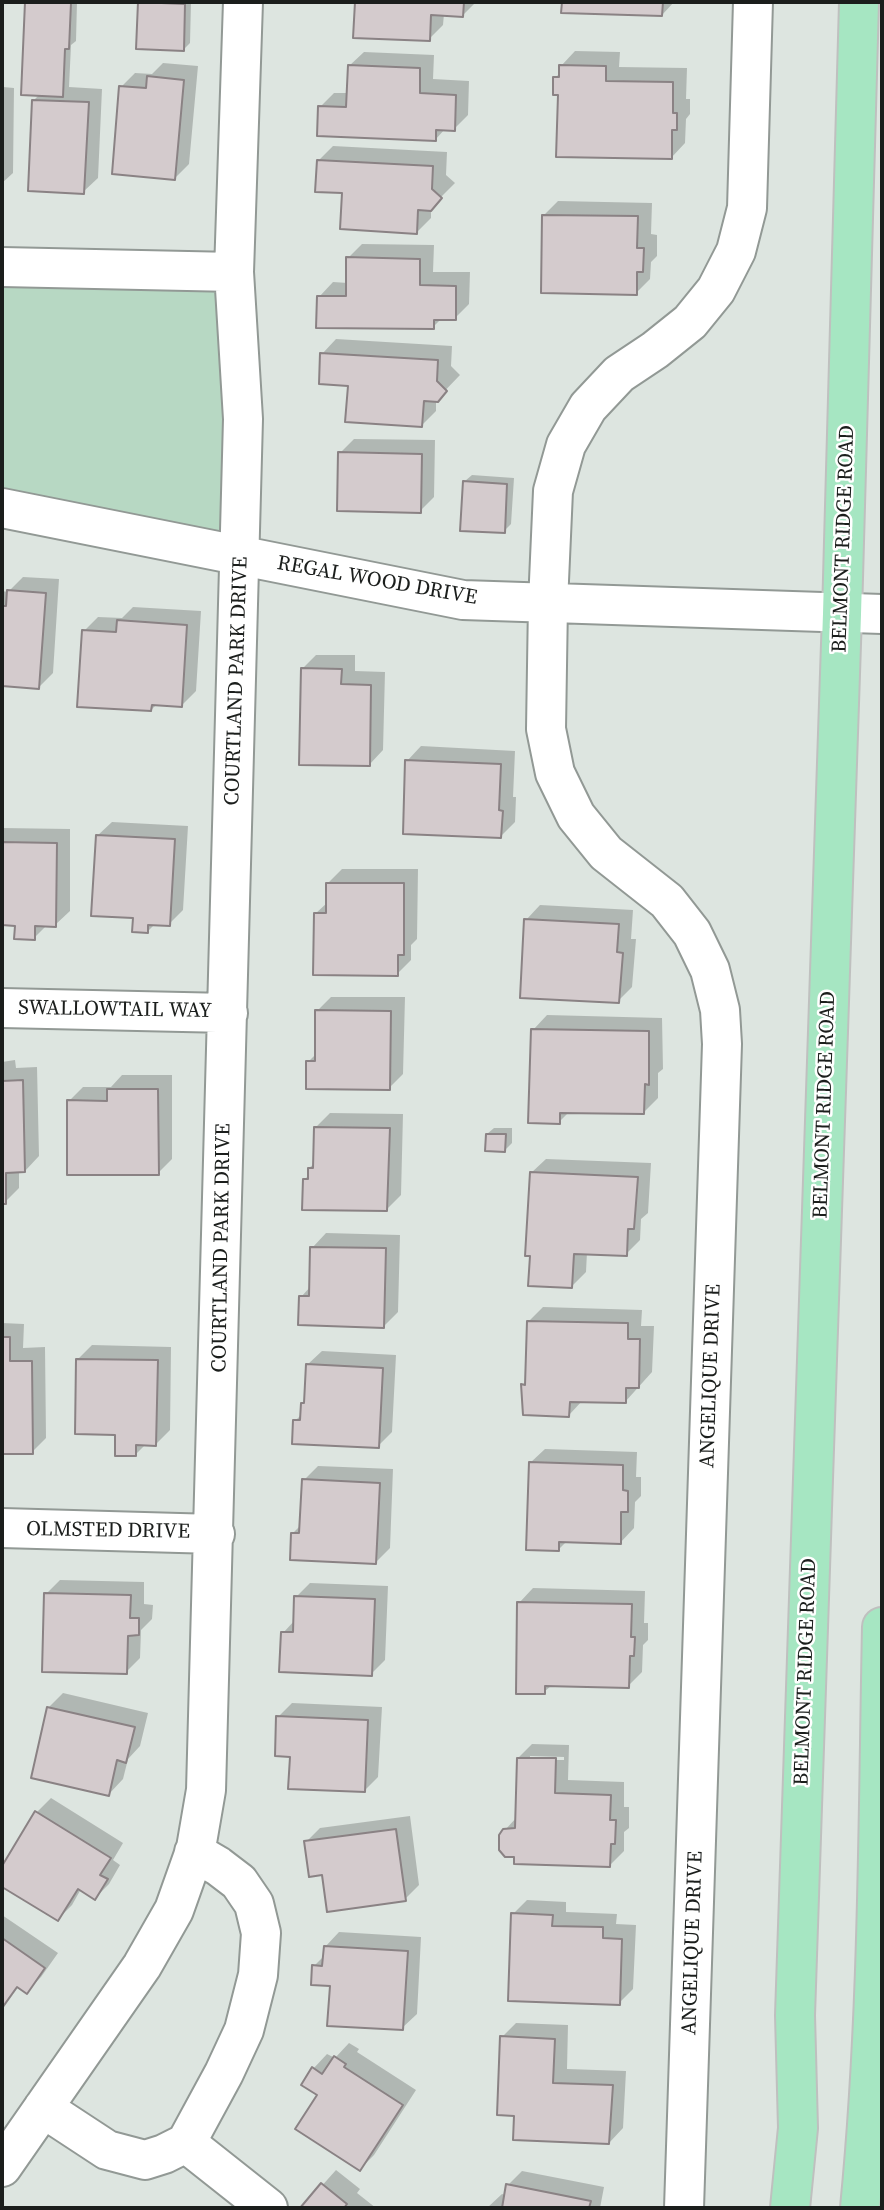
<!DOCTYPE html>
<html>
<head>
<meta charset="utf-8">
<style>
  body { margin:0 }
  #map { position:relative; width:884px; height:2210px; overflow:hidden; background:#dde5e0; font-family:"Source Serif 4",serif }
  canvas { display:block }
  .frame { position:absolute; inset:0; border:4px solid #1b1e1c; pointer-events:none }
</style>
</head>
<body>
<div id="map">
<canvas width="884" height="2210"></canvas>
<div class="frame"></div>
</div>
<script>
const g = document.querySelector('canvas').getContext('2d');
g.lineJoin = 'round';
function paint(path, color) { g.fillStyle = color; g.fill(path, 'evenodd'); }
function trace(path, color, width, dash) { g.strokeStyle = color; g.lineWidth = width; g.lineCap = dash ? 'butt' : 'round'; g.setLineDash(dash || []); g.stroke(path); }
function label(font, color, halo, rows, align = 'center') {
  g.font = font + ' "Source Serif 4",serif'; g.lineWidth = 5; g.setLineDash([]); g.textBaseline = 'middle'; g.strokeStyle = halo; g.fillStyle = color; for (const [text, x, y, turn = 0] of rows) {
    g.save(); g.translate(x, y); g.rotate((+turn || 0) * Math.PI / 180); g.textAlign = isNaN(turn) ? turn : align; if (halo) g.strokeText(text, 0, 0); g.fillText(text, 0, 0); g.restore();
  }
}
paint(new Path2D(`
  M2,267L234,272L240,556L2,508Z`), '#b7d8c3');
paint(new Path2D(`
  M26,2H77L76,41L71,45L69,87L102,89L98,178L83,192L34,100L40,94H23Z
  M141,2H191L190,43L183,50Z
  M357,2H476L463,15L444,14L443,25L429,39L355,36Z
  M564,2H674L662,15L563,11Z
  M575,51L620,52L619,67L687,68L686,99H690V114L686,119L685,143L671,158L560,93L555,78L561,72V66Z
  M364,52L434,55L433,79L469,81L468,115L454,129H445L435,140L320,107L334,93H348L349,66Z
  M163,63L198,66L189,164L175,178L121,87L135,73L152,74Z
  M2,82L3,87L14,88L13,173L2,183Z
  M333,146L447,152L446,175L455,183L431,207V218L417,232L319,160Z
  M558,201L652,203L651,234L657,235V256L651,262L650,279L636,293L544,215Z
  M362,244L434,245L433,272H470L469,304L455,318H442L433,327L319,297L333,282L348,283V258Z
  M336,339L452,346L451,366L460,375L436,400V411L422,425L322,354Z
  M354,439L435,440L434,497L420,511L340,453Z
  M472,475L514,478L511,524L504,531L465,481Z
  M23,577L59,579L53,673L39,687L2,684V591L8,592Z
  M133,607L201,611L196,691L182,705L157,704L151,710L84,631L98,617L122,618Z
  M316,655H355V671L385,672L383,750L369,765L302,669Z
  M421,746L515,751L513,797H516L515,822L501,836L407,761Z
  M112,822L188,826L183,910L169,924H155L148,931L134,917L97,836Z
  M2,828L70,829V911L55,925H47L34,938L16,924H2Z
  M342,869H418L417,939L411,945V960L397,974L315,914L328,902V883Z
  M540,905L633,910L631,939H636L632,987L618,1001L526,920Z
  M331,997H405L403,1074L389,1088L308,1062L317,1053V1011Z
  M547,1015L662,1018L663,1069L658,1073V1098L643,1113L570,1111L559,1122L533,1030Z
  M15,1060L16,1068L37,1067L39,1156L25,1171H19V1188L5,1202H2V1062Z
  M122,1075H172V1159L158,1173L69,1101L83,1087H111Z
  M330,1113L403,1114L401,1195L387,1209L304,1180L309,1175V1168L315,1163L316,1127Z
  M494,1128H512V1143L505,1150L487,1134Z
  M546,1159L651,1163L648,1213L641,1219L640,1240L626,1254L587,1252L586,1272L572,1286L531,1173Z
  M326,1233L400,1235L398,1312L384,1326L301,1297L311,1286L312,1248Z
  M543,1307L642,1310L641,1326H654L652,1372L625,1402L583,1400L569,1415L522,1385L527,1381L529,1321Z
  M2,1323L24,1324L23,1348L45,1347L46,1438L32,1452H2Z
  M92,1345L171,1347L170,1430L156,1444H146L135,1455L117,1433L78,1359Z
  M322,1351L396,1355L392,1432L378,1446L295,1421L302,1414L303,1404L306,1401L307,1365Z
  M545,1449L637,1452L636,1477H641V1496L635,1502L634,1528L620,1543L567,1541L558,1550L530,1463Z
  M318,1466L393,1469L390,1548L376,1562L293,1533L301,1525L304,1480Z
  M60,1580L144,1582V1604L153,1605L152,1619L141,1630L140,1658L126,1672L46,1594Z
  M310,1583L388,1586L385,1660L371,1674L283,1633L295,1620L296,1597Z
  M533,1588L645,1591L644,1623H648V1640L643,1645L642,1672L628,1686L552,1685L544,1692L519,1603Z
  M63,1693L148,1713L140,1746L128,1759L123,1779L109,1794L48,1708Z
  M292,1703L382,1707L378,1777L364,1791L292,1755L278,1717Z
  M532,1744L569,1745L568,1780L624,1782V1807H629V1828L624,1832V1851L610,1865L505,1830L517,1817L518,1758ZM530,1756L564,1757V1760H530Z
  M51,1798L123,1843L113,1860L120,1865L109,1884L95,1898L81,1889L72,1905L58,1919L2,1885V1869L37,1812Z
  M410,1816L419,1885L405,1899L323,1873L306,1842L320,1828Z
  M527,1900L566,1902V1912L617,1914L616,1924L636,1925L633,1989L619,2003L513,1914Z
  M2,1915L58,1953L41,1977L27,1991L19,1986L2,2010Z
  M339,1932L421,1937L417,2014L402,2028L314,1966L325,1955V1947Z
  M516,2023L568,2025L567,2069L626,2071L623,2128L609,2143L502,2037Z
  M349,2043L359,2049L357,2052L416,2090L374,2155L360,2169L320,2094L313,2069L327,2054L335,2058Z
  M336,2170L360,2189L357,2193L376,2208H302Z
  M522,2171L604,2187L600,2208H487L502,2194L506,2195L508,2185Z`), '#0003');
const building = new Path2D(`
  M25,2L71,3L69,49H65L63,97L21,95Z
  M138,2L185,4L184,51L136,49Z
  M355,2H464L463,17L431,15L430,41L353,38Z
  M562,2H663L662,16L561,13Z
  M348,65L420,68V93L456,95L455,131L436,130V141L317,136L318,106L346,107Z
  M559,65L606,66V81L673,82V113H677V130H672V159L556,157L558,95H553V77H559Z
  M147,76L184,80L175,180L112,174L119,86L146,88Z
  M32,100L89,102L84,194L28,191Z
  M317,160L433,166L432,189L442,198L431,211L418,210L417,234L340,229L342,193L315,192Z
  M542,215L638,216L637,248H644L643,272H637V295L541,293Z
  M346,257L420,259V285L456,286V320H434V329L316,328L317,296H346Z
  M320,353L438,360L437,381L447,391L438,402L424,401L422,427L345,422L348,386L319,384Z
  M338,452L422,454L421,513L337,511Z
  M463,481L507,484L505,533L460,531Z
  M7,590L46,593L39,689L2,686V606H6Z
  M117,620L187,625L182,707L152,705L151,711L77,707L82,630L116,632Z
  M301,668L342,669L341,684L371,685L370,766L299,765Z
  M405,760L501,764L499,810L503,811L501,838L403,834Z
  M96,835L175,839L170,926L148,925V933L132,932L133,918L91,916Z
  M2,842L57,843L56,927L35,926V940L14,939L15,926L2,925Z
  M326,883H404V955H398V976L313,975L314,913H326Z
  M524,919L619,924L617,952L623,953L619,1003L520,998Z
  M315,1010L391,1011L390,1090L306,1089V1061H315Z
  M531,1029L649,1031V1085L645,1084L644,1114L560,1113V1124L528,1123Z
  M2,1077V1081L23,1080L25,1172L6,1173V1204H2Z
  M107,1089H158L159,1175H67V1100L107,1101Z
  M314,1127L390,1128L387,1211L302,1210L303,1179H308V1168H313Z
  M486,1134H506L505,1152L485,1151Z
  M530,1172L638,1177L634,1229H628L627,1256L574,1254L572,1288L528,1286L530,1256H525Z
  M310,1247L386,1248L384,1328L298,1325L299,1296H309Z
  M527,1321L628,1323V1339H640L639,1388H626V1403L570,1402L569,1417L523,1415L521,1384L525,1385Z
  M2,1337H10V1361H32L33,1454H2Z
  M76,1359L158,1360L156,1446L136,1445V1456H115V1435L75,1434Z
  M306,1364L383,1368L379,1448L292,1444L293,1420H300L301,1403H304Z
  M529,1462L623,1465V1490L628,1491V1512H621V1544L559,1542V1551L526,1550Z
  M302,1479L380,1483L376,1564L290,1560L291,1533H299Z
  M44,1593L131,1595L130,1618H139V1635L128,1636L127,1674L42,1672Z
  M294,1596L375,1599L372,1676L279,1672L281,1632H293Z
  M517,1602L632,1604L631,1637H635L634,1656H630L629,1688L545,1686V1694H516Z
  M47,1707L135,1727L126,1763L117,1760L109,1796L31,1778Z
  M276,1716L368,1720L365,1792L288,1789L290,1757L275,1756Z
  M517,1758H556L555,1793L611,1795L610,1820H616L615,1844H611L610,1867L514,1864V1857H505L499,1850V1835L503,1829L515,1828Z
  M35,1811L111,1858L100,1875L108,1879L95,1900L78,1889L58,1921L2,1887V1866Z
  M396,1829L406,1901L327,1912L322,1875L309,1877L304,1841Z
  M511,1913L553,1915L552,1926L603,1927V1938L622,1939L620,2005L508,2001Z
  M2,1938L45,1968L27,1994L17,1987L2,2008Z
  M324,1946L408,1951L403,2030L327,2026L330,1986L311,1985L312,1965L322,1966Z
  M500,2036L555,2039L553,2083L613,2085L609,2144L513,2140L514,2116L497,2115Z
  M334,2056L346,2064L344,2067L403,2105L360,2171L295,2129L317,2095L301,2085L312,2067L322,2074Z
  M321,2183L347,2204L344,2208H300Z
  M506,2184L591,2201L589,2208H502Z`);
paint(building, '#d4cbcd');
trace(building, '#8a8284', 2);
const minor = new Path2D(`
  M2,267L234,272
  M2,508L463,600L882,614
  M2,1008L228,1013
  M2,1528L215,1534
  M43,2108L107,2150L145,2160L164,2154L186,2143L224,2073L244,2030L258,1975L261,1933L254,1904L239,1882L218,1866L194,1852
  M186,2143L268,2208
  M2,2167L142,1966L174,1910L196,1848L206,1790L243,419L234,272L243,2
  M684,2208L722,1044L720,1010L710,970L692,933L667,901L606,853L576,816L555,773L546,729L548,603L553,491L566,445L588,407L619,374L655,350L690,322L716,290L736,251L747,208L753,2`);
const major = new Path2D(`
  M790,2208L798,2128L795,2015L842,614L859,2
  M860,2208C879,2015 878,1821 882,1627`);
trace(minor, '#929995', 42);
trace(major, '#bfc0bf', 42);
trace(minor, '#fff', 38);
trace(major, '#a6e6c2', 38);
label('21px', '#1b1e1c', '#fff', [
  ["BELMONT RIDGE ROAD",844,539,-88],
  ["REGAL WOOD DRIVE",377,581,10],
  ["COURTLAND PARK DRIVE",237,681,-88],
  ["SWALLOWTAIL WAY",115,1010,1],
  ["BELMONT RIDGE ROAD",825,1105,-88],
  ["COURTLAND PARK DRIVE",222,1248,-89],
  ["ANGELIQUE DRIVE",711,1376,-88],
  ["OLMSTED DRIVE",108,1531,1],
  ["BELMONT RIDGE ROAD",806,1672,-88],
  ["ANGELIQUE DRIVE",693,1943,-88]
]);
</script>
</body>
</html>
